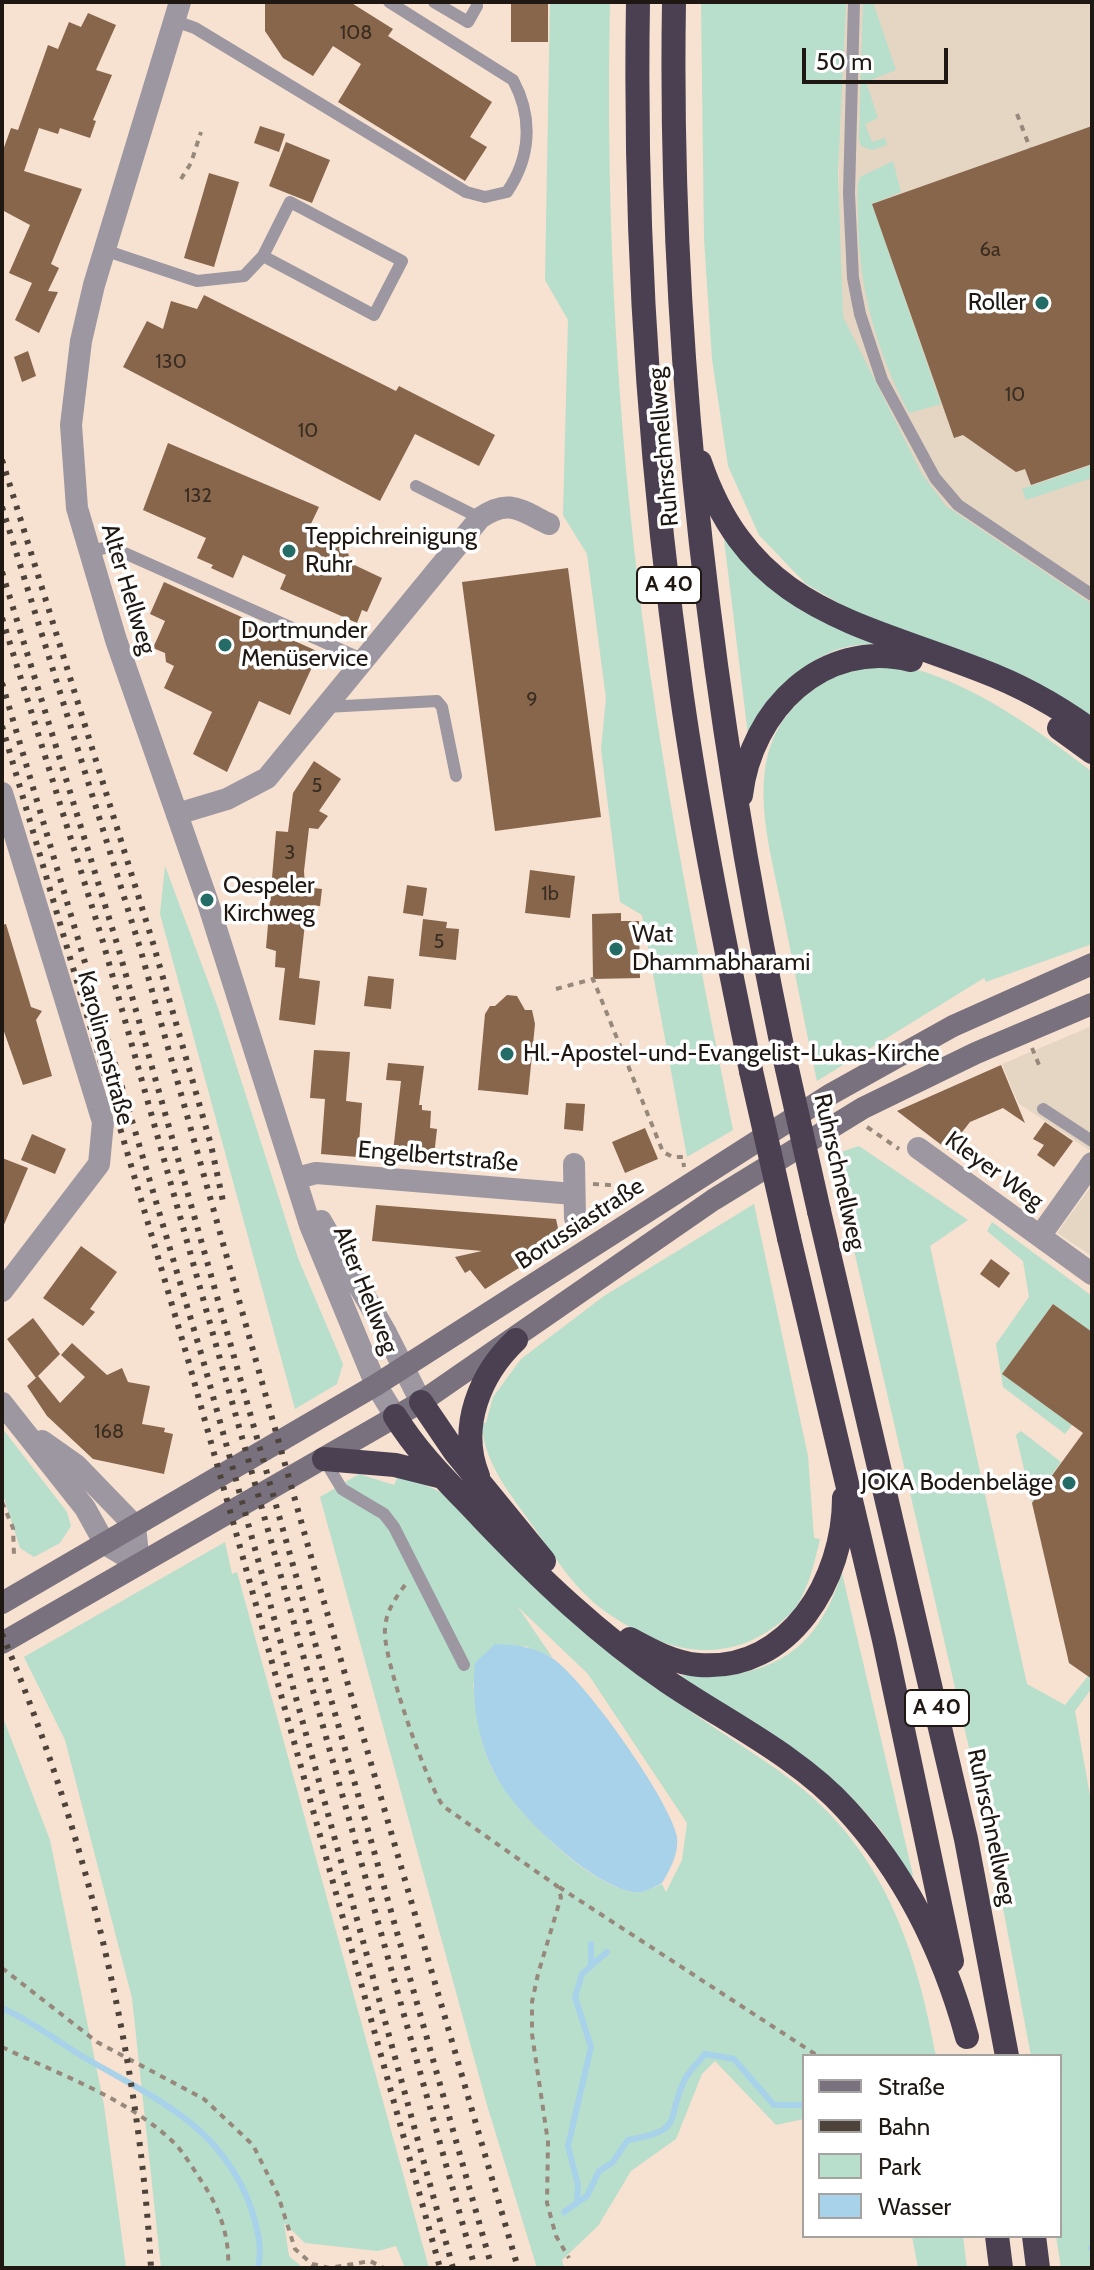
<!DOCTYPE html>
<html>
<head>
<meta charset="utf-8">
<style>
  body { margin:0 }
  #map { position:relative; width:1094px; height:2270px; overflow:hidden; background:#f7e1d0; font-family:Cabin,sans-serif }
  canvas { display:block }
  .frame { position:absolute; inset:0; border:4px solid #1f1812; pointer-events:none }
  .legend { position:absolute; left:802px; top:2054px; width:260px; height:184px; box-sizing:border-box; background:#fff; border:2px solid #a5a3a0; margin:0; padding:10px 14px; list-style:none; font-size:24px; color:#1f1812 }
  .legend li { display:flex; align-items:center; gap:16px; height:40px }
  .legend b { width:40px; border:2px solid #a5a3a0 }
  .scale { position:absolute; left:802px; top:48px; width:146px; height:36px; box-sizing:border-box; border:4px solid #1f1812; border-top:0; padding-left:10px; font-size:24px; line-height:28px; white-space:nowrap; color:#1f1812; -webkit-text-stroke:6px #fff; paint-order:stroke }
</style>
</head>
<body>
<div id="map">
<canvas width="1094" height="2270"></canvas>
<div class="frame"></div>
<ul class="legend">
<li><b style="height:10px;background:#79717e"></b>Straße</li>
<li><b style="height:10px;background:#4e433b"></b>Bahn</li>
<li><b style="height:22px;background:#b8decc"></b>Park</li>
<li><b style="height:22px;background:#a7d2ea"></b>Wasser</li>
</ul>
<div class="scale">50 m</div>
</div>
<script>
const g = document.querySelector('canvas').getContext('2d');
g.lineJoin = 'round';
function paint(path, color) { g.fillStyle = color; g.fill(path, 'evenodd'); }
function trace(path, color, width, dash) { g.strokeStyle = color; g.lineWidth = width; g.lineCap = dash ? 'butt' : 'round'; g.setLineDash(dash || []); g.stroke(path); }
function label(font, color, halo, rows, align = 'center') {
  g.font = font + ' Cabin,sans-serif'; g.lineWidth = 7; g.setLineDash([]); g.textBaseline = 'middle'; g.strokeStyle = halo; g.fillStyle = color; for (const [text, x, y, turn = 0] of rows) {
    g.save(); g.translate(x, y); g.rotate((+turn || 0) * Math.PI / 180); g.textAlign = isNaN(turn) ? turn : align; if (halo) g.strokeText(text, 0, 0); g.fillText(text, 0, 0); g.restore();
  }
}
paint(new Path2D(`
  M837,2H1092V629L938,520L840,323Z
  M1092,1026V1152L1018,1103L1002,1064Z
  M1092,1185V1256L1057,1233Z`), '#e5d5c3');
paint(new Path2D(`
  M550,2H610C605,222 618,447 649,666C671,822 702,975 733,1130L687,1157L642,915L620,902L601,749L606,698L587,554L563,515L568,320L545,280Z
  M701,2H846L838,172L843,317L922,474L946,506L1092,604V722L849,609L806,584L759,535L728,466L712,359L704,239Z
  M863,2H873L896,70L866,82L878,118L865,124L872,142L885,138L887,145L872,150L861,146L859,139Z
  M893,161L901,192L872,204L941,404L909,413C876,351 858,285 858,214C858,202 856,188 860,177Z
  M1092,465V478L1026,500L1022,489Z
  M722,523L734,543L887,645C815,637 779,686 749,743Z
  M879,667C894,668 913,668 928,673C988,694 1043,734 1092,772V944L986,982L984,978L817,1081C805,1027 795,972 784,918C771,849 739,759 798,703C823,678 844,670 879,667Z
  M165,866L218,1008L298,1258L343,1364L337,1384L295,1409L160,914Z
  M859,1146L968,1220L930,1246L1027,1684L1065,1705L1092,1671V1688L1075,1711L1092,1807V2268H1061L1056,2236H1060V2056H1031L990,1839L832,1155Z
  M754,1204L808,1456L814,1538L820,1539C815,1560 810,1583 799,1602C790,1617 773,1629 758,1637C705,1665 652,1644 606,1612C575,1590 557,1560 535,1529C511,1494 486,1468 481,1423H486L493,1397L521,1359L604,1296Z
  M992,1222L1092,1296L1091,1332L1053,1304L1002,1374L1072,1425L1065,1434L1003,1387L996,1344L1029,1297L1023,1261L987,1231Z
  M2,1428L67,1512L71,1526L60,1543L34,1557L20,1548L2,1492Z
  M1021,1431L1061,1462L1032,1503L1016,1435Z
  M400,1472L446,1495C499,1542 552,1589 605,1636C632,1659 658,1686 686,1708C725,1737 768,1760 805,1791C887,1860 917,1954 936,2056H804V2119L776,2125L715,2061L702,2074L676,2139L631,2171L598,2226L562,2260L564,2268H537L487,2105L320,1497L359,1474L394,1485ZM518,1607L588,1674L687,1823L682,1860L666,1892L662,1884C654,1887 642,1894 633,1892C587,1884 522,1818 498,1779C480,1751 477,1716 473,1684L525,1646L552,1657Z
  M225,1542L232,1574L237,1572L429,2268H405L396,2246L378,2251L305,2243L284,2223L289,2256L303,2268H161L132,1998L65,1740L24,1657Z
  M842,1573L913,1875L910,1878C867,1783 763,1733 680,1676C692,1673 709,1677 723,1676C790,1668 821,1636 842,1573Z
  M2,1715L50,1840L104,2105L126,2268H2Z
  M912,2236H963L967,2268H918Z`), '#b8decc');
paint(new Path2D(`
  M495,1644C515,1645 531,1646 549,1656C580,1673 671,1801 677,1837C679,1853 670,1870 662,1883C654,1887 643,1894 634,1892C591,1886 516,1814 496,1776C478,1742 471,1701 475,1663Z`), '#a7d2ea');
trace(new Path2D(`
  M591,1964V1944
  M2,2008C32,2021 58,2042 87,2059C156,2099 222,2126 251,2208C257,2227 263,2248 258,2268
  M577,2202L578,2185L568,2146L591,2047L575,1997L582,1974L607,1952
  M564,2212L587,2196L599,2171L612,2163L628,2140C687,2129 664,2122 685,2079C690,2070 699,2061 705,2054L734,2059L774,2105H804
  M1091,2248L1092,2249`), '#a7d2ea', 6);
paint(new Path2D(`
  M265,2H350L393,29L388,36L492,102L470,137L487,147L465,181L338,102L361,64L333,46L313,76L283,58L265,31Z
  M511,2H548V42H511Z
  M88,13L116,25L96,70L112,75L93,120L96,121L90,138L60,128L58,134L39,128L24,171L82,189L51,264L59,268L48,291L58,292L39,333L15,320L32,283L9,273L30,225L2,210V153L11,128L18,130L48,45L58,49L69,22L81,27Z
  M260,126L285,134L279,152L254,143Z
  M1092,126V464L1031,485L1025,469L1016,472L963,435L954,438L872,204Z
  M286,142L330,160L312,203L269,186Z
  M209,173L239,182L214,267L184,258Z
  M204,295L396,391L399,386L495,435L479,466L415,434L380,501L123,367L147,321L163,329L171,301L197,309Z
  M28,351L36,376L22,382L14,357Z
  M168,443L319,507L309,528L338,542L349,555L346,561L382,578L367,612L362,610L357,623L280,589L286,575L243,555L233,578L211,568L213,565L197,558L206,538L143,510Z
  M568,568L601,817L495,831L462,582Z
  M164,582L319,652L290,715L259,701L227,772L193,754L212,712L164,688L174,666L166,662L165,653L153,648L165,621L150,614Z
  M314,761L341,779L319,811L328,816L318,829L309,828L304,871L305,887L322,889L320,906L307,905L299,978L320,981L315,1025L279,1020L285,968L275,967L276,951L266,948L276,831L288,832L293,793Z
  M530,870L575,876L570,918L525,913Z
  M407,885L427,888L423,916L403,913Z
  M621,913V921H639L640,978L593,979L592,914Z
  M423,919L447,922L446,928L459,929L456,960L419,956Z
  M6,924L31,1007L42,1011L36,1020L52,1076L23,1085L2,1026V925Z
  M368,976L394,979L391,1009L364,1006Z
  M507,995L517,996L525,1010H532L535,1024L528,1095L478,1090L485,1014L490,1006H495Z
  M314,1050L350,1052L346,1101L362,1103L358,1157L321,1154L325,1099L310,1098Z
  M388,1063L424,1066L419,1105H422V1110L431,1111L430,1128L437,1129L433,1165L392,1161L401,1081L386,1080Z
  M1001,1065L1025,1123L1003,1108L970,1122L948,1150L897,1111Z
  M566,1103L585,1104L583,1131L564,1129Z
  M1045,1122L1073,1141L1054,1167L1037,1155L1044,1145L1033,1139Z
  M645,1128L658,1159L625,1173L612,1142Z
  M32,1134L66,1149L55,1174L21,1160Z
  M2,1158L28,1168L3,1227H2Z
  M376,1205L556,1219L561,1242L485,1289L470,1270L465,1273L455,1257L482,1251L372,1241Z
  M81,1246L117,1272L90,1309L95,1312L83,1326L43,1298Z
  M991,1259L1010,1273L999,1288L980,1274Z
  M1053,1304L1092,1332V1679L1069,1663L1032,1503L1083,1433L1002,1374Z
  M33,1318L60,1354L36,1378L7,1339Z
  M72,1343L107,1375L122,1368L128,1382L150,1386L142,1424L165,1428L164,1432L173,1434L164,1474L93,1459L47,1416L27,1386L38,1376L60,1403L85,1377L61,1355Z`), '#87664c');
trace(new Path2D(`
  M1017,114L1030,148
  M181,179L191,163L201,132
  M556,989L593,979L663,1152L673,1157H683L684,1167
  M1032,1048L1039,1065
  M867,1127L899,1149
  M593,1184L625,1186
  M2,1502L13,1528L14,1555
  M405,1585C395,1599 386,1611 385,1629C382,1656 426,1782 443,1806L557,1886L561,1897L538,1974L532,2002V2034L548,2142L547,2203L556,2236L569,2258
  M559,1887L818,2056
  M2,1968L97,2042L204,2099L253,2145L278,2195L295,2249L312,2264L330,2268L370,2261L384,2268
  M2,2047C58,2074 122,2096 169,2138C182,2149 192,2167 202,2182C219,2207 230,2237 228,2268`), '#97887c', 4, [6, 6]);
trace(new Path2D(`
  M434,2L468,22L477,6
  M854,2L849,193L853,278L860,314L882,380L935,478L958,505L1092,595
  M175,21L195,28L466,192L485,197L507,192C531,157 533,117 513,80L389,2
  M104,250L197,281L244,276L263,256L290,202L402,261L374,315L263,256
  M416,486L480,518
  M88,551L111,547L364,660
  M326,707L437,701L442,707L456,776
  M1043,1109L1092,1141
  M325,1461L342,1489L384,1514L394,1527L464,1665`), '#9c97a0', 12);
trace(new Path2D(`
  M2,793L103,1122L99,1164L2,1291
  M177,814L227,799L267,778L480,518C509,498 520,510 549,524
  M918,1148L1092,1274
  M574,1164L575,1218
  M297,1178L316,1173L574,1194
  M1040,1236L1092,1163
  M2,1403L85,1508L105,1544L139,1564
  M42,1441L76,1465L135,1526L139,1564`), '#9c97a0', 22);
trace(new Path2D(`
  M180,2L94,285L81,341L71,425L77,508L116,640L207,900L310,1225L376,1385L395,1416
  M321,1221L385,1331L421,1402`), '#9c97a0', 22);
trace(new Path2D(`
  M2,1603L376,1385L831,1094L953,1026L1092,964
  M2,1643L421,1402L713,1200L863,1108L976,1053L1092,1004`), '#79717e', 22);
trace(new Path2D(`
  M638,2C634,232 649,462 681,690C699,818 725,945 751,1071
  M674,2C668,355 711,706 783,1051
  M700,462C750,609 855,621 980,670C1020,685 1058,706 1092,731
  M1059,728L1092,752
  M741,795C751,710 823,638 911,660
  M819,1211L966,1839L1007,2056
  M789,1238L884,1640L952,1961
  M421,1402L455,1452L544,1561
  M395,1416C419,1455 451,1485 482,1518C540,1579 599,1635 668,1682C727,1722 798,1756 846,1809C906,1874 944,1953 967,2037
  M324,1459L395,1465L443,1477
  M478,1476C458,1427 480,1374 516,1340
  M630,1639C652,1651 674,1663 699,1665C791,1672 844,1578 844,1498
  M997,2236L1001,2268
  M1034,2236L1038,2268`), '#4b4052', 24);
trace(new Path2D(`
  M2,460L153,943L211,1145L224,1206
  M2,507L140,948L317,1578L518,2268
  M2,572L118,947L492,2268
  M2,618L103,942L475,2268
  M2,683L203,1360L453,2268
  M2,726L187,1356L440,2268
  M2,1634C86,1832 139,2052 151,2268`), '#4e433b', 6, [4, 8]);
trace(new Path2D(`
  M783,1051L819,1211
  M751,1071L789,1238`), '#4b4052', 24);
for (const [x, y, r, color] of [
  [1042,303,8,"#246d66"],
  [289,551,8,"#246d66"],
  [225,645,8,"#246d66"],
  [207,900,8,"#246d66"],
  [616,949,8,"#246d66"],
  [507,1054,8,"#246d66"],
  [1069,1483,8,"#246d66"]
]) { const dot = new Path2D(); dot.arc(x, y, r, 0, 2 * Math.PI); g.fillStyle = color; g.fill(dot); trace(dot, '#fff', 3); }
label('20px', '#392c20', null, [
  ["108",356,33],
  ["6a",990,250],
  ["130",171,362],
  ["10",1015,395],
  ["10",308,431],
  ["132",198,496],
  ["9",532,700],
  ["5",317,786],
  ["3",290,853],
  ["1b",550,894],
  ["5",439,942],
  ["168",109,1432]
]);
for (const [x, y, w] of [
  [669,585,64],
  [937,1708,64]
]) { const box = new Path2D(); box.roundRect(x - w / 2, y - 18, w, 36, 6); g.fillStyle = '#fff'; g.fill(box); trace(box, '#1f1812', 2); }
label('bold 22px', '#1f1812', null, [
  ["A 40",669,585],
  ["A 40",937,1708]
]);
label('24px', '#1f1812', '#fff', [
  ["Roller",1026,303,"right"],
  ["Teppichreinigung",305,537],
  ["Ruhr",305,565],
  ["Dortmunder",241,631],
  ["Menüservice",241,659],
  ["Oespeler",223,886],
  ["Kirchweg",223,914],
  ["Wat",632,935],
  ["Dhammabharami",632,963],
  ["Hl.-Apostel-und-Evangelist-Lukas-Kirche",523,1054],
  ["JOKA Bodenbeläge",1053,1483,"right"]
], 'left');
label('24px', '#1f1812', '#fff', [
  ["Ruhrschnellweg",664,447,-95],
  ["Alter Hellweg",128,589,73],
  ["Karolinenstraße",105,1048,75],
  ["Engelbertstraße",438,1157,5],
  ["Kleyer Weg",994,1171,36],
  ["Ruhrschnellweg",839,1172,77],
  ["Borussiastraße",580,1224,-33],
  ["Alter Hellweg",365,1290,68],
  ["Ruhrschnellweg",991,1827,78]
]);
</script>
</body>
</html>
